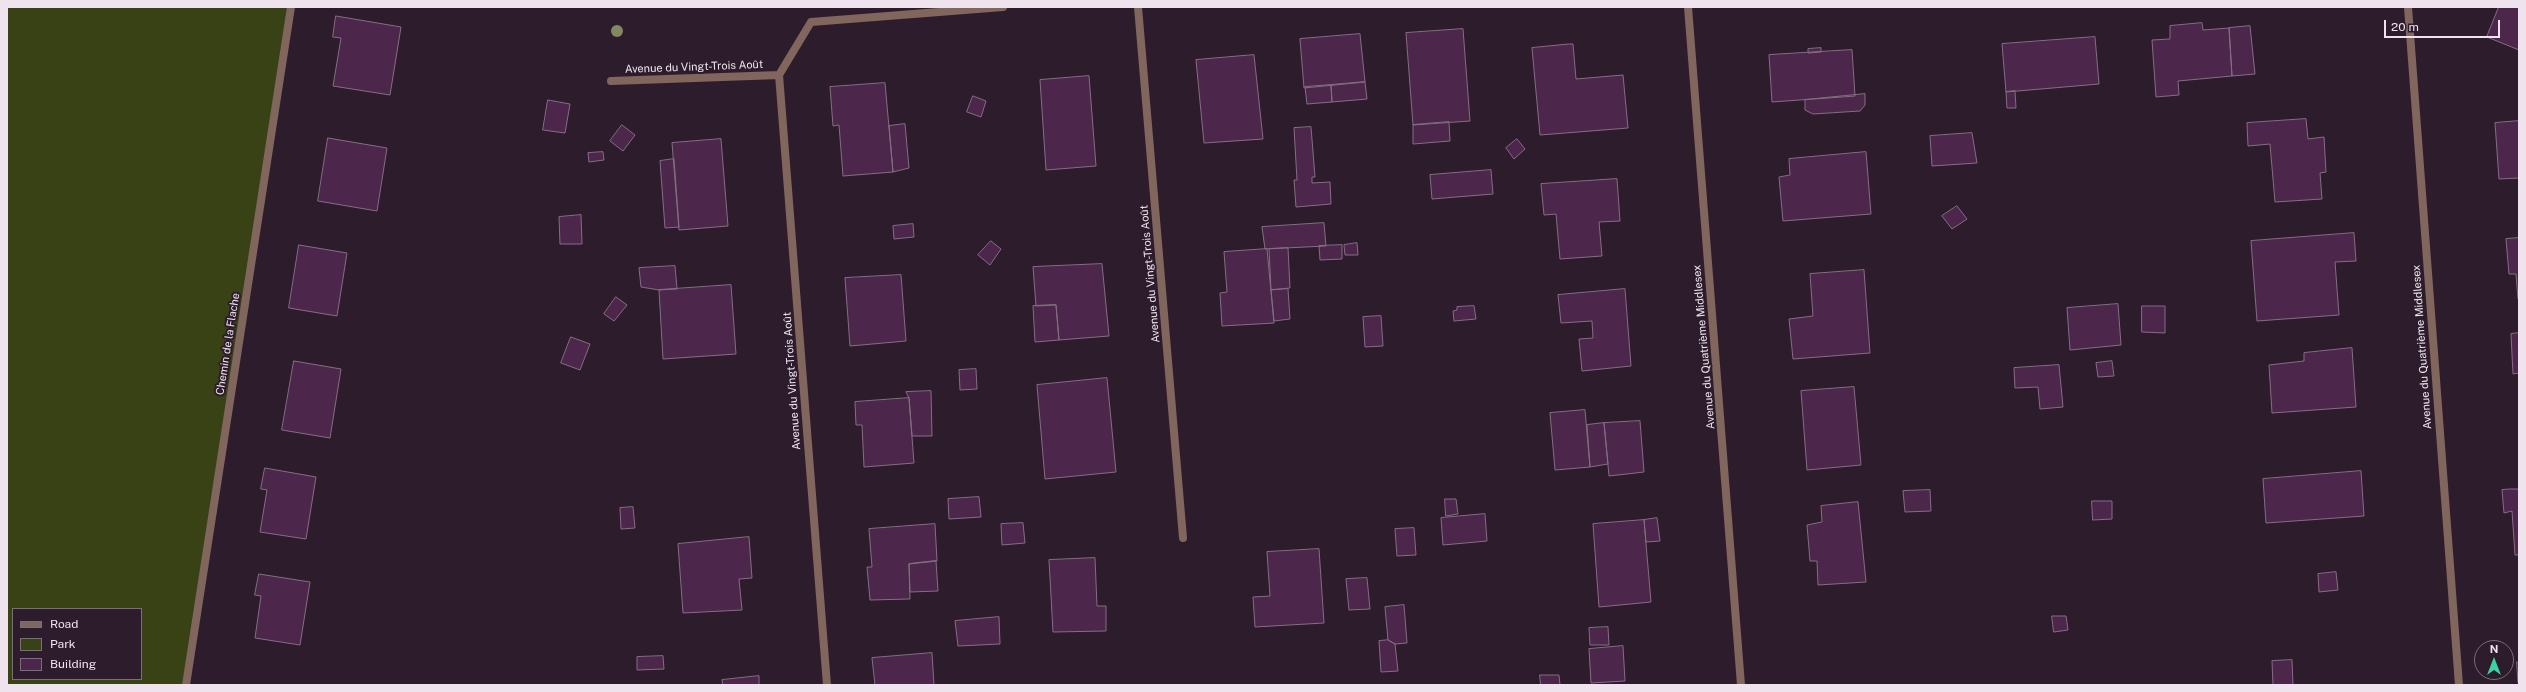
<!DOCTYPE html>
<html>
<head>
<meta charset="utf-8">
<style>
  body { margin:0 }
  #map { position:relative; width:2526px; height:692px; overflow:hidden; background:#2d1d2c; font-family:"Public Sans",sans-serif }
  canvas { display:block }
  .frame { position:absolute; inset:0; border:8px solid #efe4ee; pointer-events:none }
  .legend { position:absolute; left:12px; top:608px; width:130px; height:72px; box-sizing:border-box; background:#2d1d2c; border:1px solid #7b6d7a; margin:0; padding:5px 7px; list-style:none; font-size:12px; color:#efe4ee }
  .legend li { display:flex; align-items:center; gap:8px; height:20px }
  .legend b { width:20px; border:1px solid #7b6d7a }
  .north { position:absolute; left:2474px; top:640px; width:40px; height:40px; box-sizing:border-box; background:#2d1d2c; border:1px solid #7b6d7a; border-radius:50%; rotate:0deg; font-size:11px; font-weight:700; line-height:16px; text-align:center; color:#efe4ee }
  .north::after { content:''; display:block; margin:auto; width:14px; height:18px; background:#39d4a5; clip-path:polygon(50% 0,100% 100%,50% 72%,0 100%) }
  .scale { position:absolute; left:2384px; top:20px; width:116px; height:18px; box-sizing:border-box; border:2px solid #efe4ee; border-top:0; padding-left:5px; font-size:12px; line-height:14px; white-space:nowrap; color:#efe4ee; -webkit-text-stroke:3px #2d1d2c; paint-order:stroke }
</style>
</head>
<body>
<div id="map">
<canvas width="2526" height="692"></canvas>
<div class="frame"></div>
<ul class="legend">
<li><b style="height:5px;background:#81665e"></b>Road</li>
<li><b style="height:11px;background:#384215"></b>Park</li>
<li><b style="height:11px;background:#4d264c"></b>Building</li>
</ul>
<div class="north">N</div>
<div class="scale">20 m</div>
</div>
<script>
const g = document.querySelector('canvas').getContext('2d');
g.lineJoin = 'round';
function paint(path, color) { g.fillStyle = color; g.fill(path, 'evenodd'); }
function trace(path, color, width, dash) { g.strokeStyle = color; g.lineWidth = width; g.lineCap = dash ? 'butt' : 'round'; g.setLineDash(dash || []); g.stroke(path); }
function label(font, color, halo, rows, align = 'center') {
  g.font = font + ' "Public Sans",sans-serif'; g.lineWidth = 4; g.setLineDash([]); g.textBaseline = 'middle'; g.strokeStyle = halo; g.fillStyle = color; for (const [text, x, y, turn = 0] of rows) {
    g.save(); g.translate(x, y); g.rotate((+turn || 0) * Math.PI / 180); g.textAlign = isNaN(turn) ? turn : align; if (halo) g.strokeText(text, 0, 0); g.fillText(text, 0, 0); g.restore();
  }
}
paint(new Path2D(`
  M7,7H291L186,685H7ZM13,609H141V679H13Z`), '#384215');
const building = new Path2D(`
  M2499,7H2519V50L2487,37Z
  M336,16L401,27L390,95L333,86L341,38L333,37Z
  M2202,23L2203,30L2229,28L2232,76L2178,81L2179,95L2156,97L2152,40L2170,39V26Z
  M2250,26L2255,74L2232,76L2229,28Z
  M1463,29L1470,121L1413,125L1406,33Z
  M1360,34L1365,82L1304,88L1300,39Z
  M2095,37L2099,84L2006,92L2002,44Z
  M1569,44H1573L1576,79L1623,75L1628,128L1540,135L1532,48Z
  M1821,48V52L1808,53V49Z
  M1852,50L1855,96L1772,102L1769,55Z
  M1254,55L1263,139L1204,143L1196,60Z
  M1089,76L1096,166L1046,170L1040,80Z
  M1365,82L1367,99L1332,102L1331,85Z
  M885,83L893,172L843,176L839,125L833,126L830,87Z
  M1331,85L1332,102L1307,104L1305,87Z
  M2015,91L2016,108H2007L2006,92Z
  M1865,94V105L1860,111L1813,114L1805,110V100Z
  M973,96L986,101L981,117L967,112Z
  M548,100L570,104L565,133L543,130Z
  M2306,119L2308,139L2324,137L2326,172L2320,173L2322,199L2275,202L2270,144L2248,146L2247,123Z
  M2519,121V178L2499,179L2495,123Z
  M1449,122L1450,141L1413,144V125Z
  M905,124L909,168L893,172L889,126Z
  M622,125L635,135L623,151L610,141Z
  M1311,127L1315,177H1312V183L1330,182L1331,204L1296,207L1294,180H1297L1294,128Z
  M1972,133L1977,163L1932,166L1930,136Z
  M328,138L387,148L377,211L318,201Z
  M721,139L728,226L679,230L672,143Z
  M1517,139L1525,149L1514,159L1506,148Z
  M603,152L604,160L589,162L588,153Z
  M1866,152L1871,214L1783,221L1779,177L1790,175L1789,159Z
  M674,159L679,227L665,228L660,161Z
  M1491,170L1493,194L1432,199L1430,175Z
  M1617,179L1620,221L1599,222L1602,256L1560,259L1556,214L1544,215L1541,184Z
  M1957,206L1967,219L1952,229L1942,216Z
  M581,215L582,244H560L559,217Z
  M1324,223L1326,246L1265,249L1262,227Z
  M913,224L914,237L894,239L893,226Z
  M2354,233L2356,261L2335,262L2339,315L2257,321L2251,241Z
  M2519,238V299H2518L2516,274H2509L2506,239Z
  M991,241L1001,249L990,265L978,255Z
  M1357,243L1358,255H1345L1344,245Z
  M299,245L347,253L337,316L289,308Z
  M1342,245V259L1320,260L1319,246Z
  M1288,248L1290,288L1271,290L1269,249Z
  M1267,249L1274,323L1222,326L1220,293L1227,292L1224,252Z
  M1102,264L1109,336L1059,340L1056,305L1036,306L1033,267Z
  M675,266L677,289L659,290L641,287L639,268Z
  M1864,270L1870,353L1793,359L1789,319L1813,316L1810,274Z
  M901,275L906,341L850,346L845,278Z
  M731,285L736,354L663,359L659,290Z
  M1288,289L1290,319L1274,321L1271,290Z
  M1625,289L1631,366L1582,371L1579,339L1593,338L1592,321L1561,323L1558,295Z
  M616,297L627,305L614,321L604,314Z
  M2118,304L2121,345L2070,350L2067,308Z
  M1056,305L1059,340L1035,342L1033,306Z
  M1474,306L1476,319L1454,321L1453,311L1457,310V307Z
  M2142,306H2165V333L2142,332Z
  M1381,316L1383,346L1365,347L1363,317Z
  M2519,333V373L2513,374L2511,334Z
  M571,337L590,344L580,370L561,363Z
  M2352,348L2356,407L2272,413L2269,365L2304,361V353Z
  M294,361L341,369L330,438L282,430Z
  M2112,361L2114,376L2098,377L2096,363Z
  M2059,365L2063,407L2040,409L2038,387L2015,388L2014,368Z
  M976,369L977,389L960,390L959,370Z
  M1107,378L1116,472L1045,479L1037,385Z
  M1854,387L1861,465L1807,470L1801,391Z
  M931,391L932,436H912L909,398L906,392Z
  M909,398L914,463L864,467L862,425H856L855,402Z
  M1585,410L1590,467L1555,470L1550,413Z
  M1640,421L1644,472L1609,476L1604,423Z
  M1604,423L1608,464L1590,467L1587,425Z
  M265,468L316,477L306,539L260,532L267,490L261,489Z
  M2361,471L2364,516L2266,523L2263,479Z
  M2510,489H2519V555H2515L2512,511L2504,513L2502,490Z
  M1930,490L1931,511L1905,512L1903,491Z
  M979,497L981,517L949,519L948,499Z
  M1445,499H1456L1458,514L1446,516Z
  M2092,501H2112V519L2093,520Z
  M1858,502L1866,582L1818,585L1817,561H1810L1807,525L1822,522L1821,506Z
  M633,507L635,528L621,529L620,508Z
  M1485,514L1487,541L1443,545L1441,518Z
  M1657,518L1660,541L1646,542L1644,520Z
  M1644,520L1651,602L1599,607L1593,524Z
  M1023,523L1025,543L1002,545L1001,524Z
  M935,524L937,561L909,564L910,599L870,600L867,567H872L869,529Z
  M1414,528L1416,555L1397,556L1395,529Z
  M749,537L752,578L739,579L742,610L683,613L678,544Z
  M1319,549L1324,623L1255,627L1253,597L1270,596L1267,552Z
  M1095,558L1097,606H1106V631L1053,632L1049,560Z
  M936,561L938,591L910,592L909,564Z
  M2336,572L2338,590L2319,592L2318,574Z
  M259,574L310,582L300,645L255,638L261,596L255,595Z
  M1367,578L1370,609L1349,610L1346,579Z
  M1404,605L1407,643L1395,644L1388,640L1385,607Z
  M2052,616H2066L2068,630L2054,632Z
  M999,617L1000,644L958,646L955,621Z
  M1608,627L1609,645H1590L1589,628Z
  M1388,640L1395,644L1398,671L1381,672L1379,641Z
  M1623,646L1625,681L1591,683L1589,649Z
  M932,653L934,685H875L872,658Z
  M663,656L664,669L637,670V657Z
  M2292,660L2293,685H2273L2272,661Z
  M2517,662H2519V685L2518,682Z
  M1540,675H1559L1560,685H1541Z
  M759,676V685H723L722,680Z`);
paint(building, '#4d264c');
trace(building, '#836f81', 1);
trace(new Path2D(`
  M1138,7L1183,538
  M1688,7L1741,685
  M2408,7L2459,685
  M779,75L827,685
  M611,81L779,75L811,22L1003,7
  M186,685L291,7`), '#81665e', 8);
g.fillStyle = '#838861';
for (const [x, y] of [
  [617,31]
]) { g.beginPath(); g.arc(x, y, 6, 0, 2 * Math.PI); g.fill(); }
label('11px', '#efe4ee', '#2d1d2c', [
  ["Avenue du Vingt-Trois Août",694,67,-2],
  ["Avenue du Vingt-Trois Août",1150,274,-95],
  ["Chemin de la Flache",228,344,-81],
  ["Avenue du Quatrième Middlesex",1704,347,-95],
  ["Avenue du Quatrième Middlesex",2422,347,-94],
  ["Avenue du Vingt-Trois Août",792,381,-94]
]);
</script>
</body>
</html>
